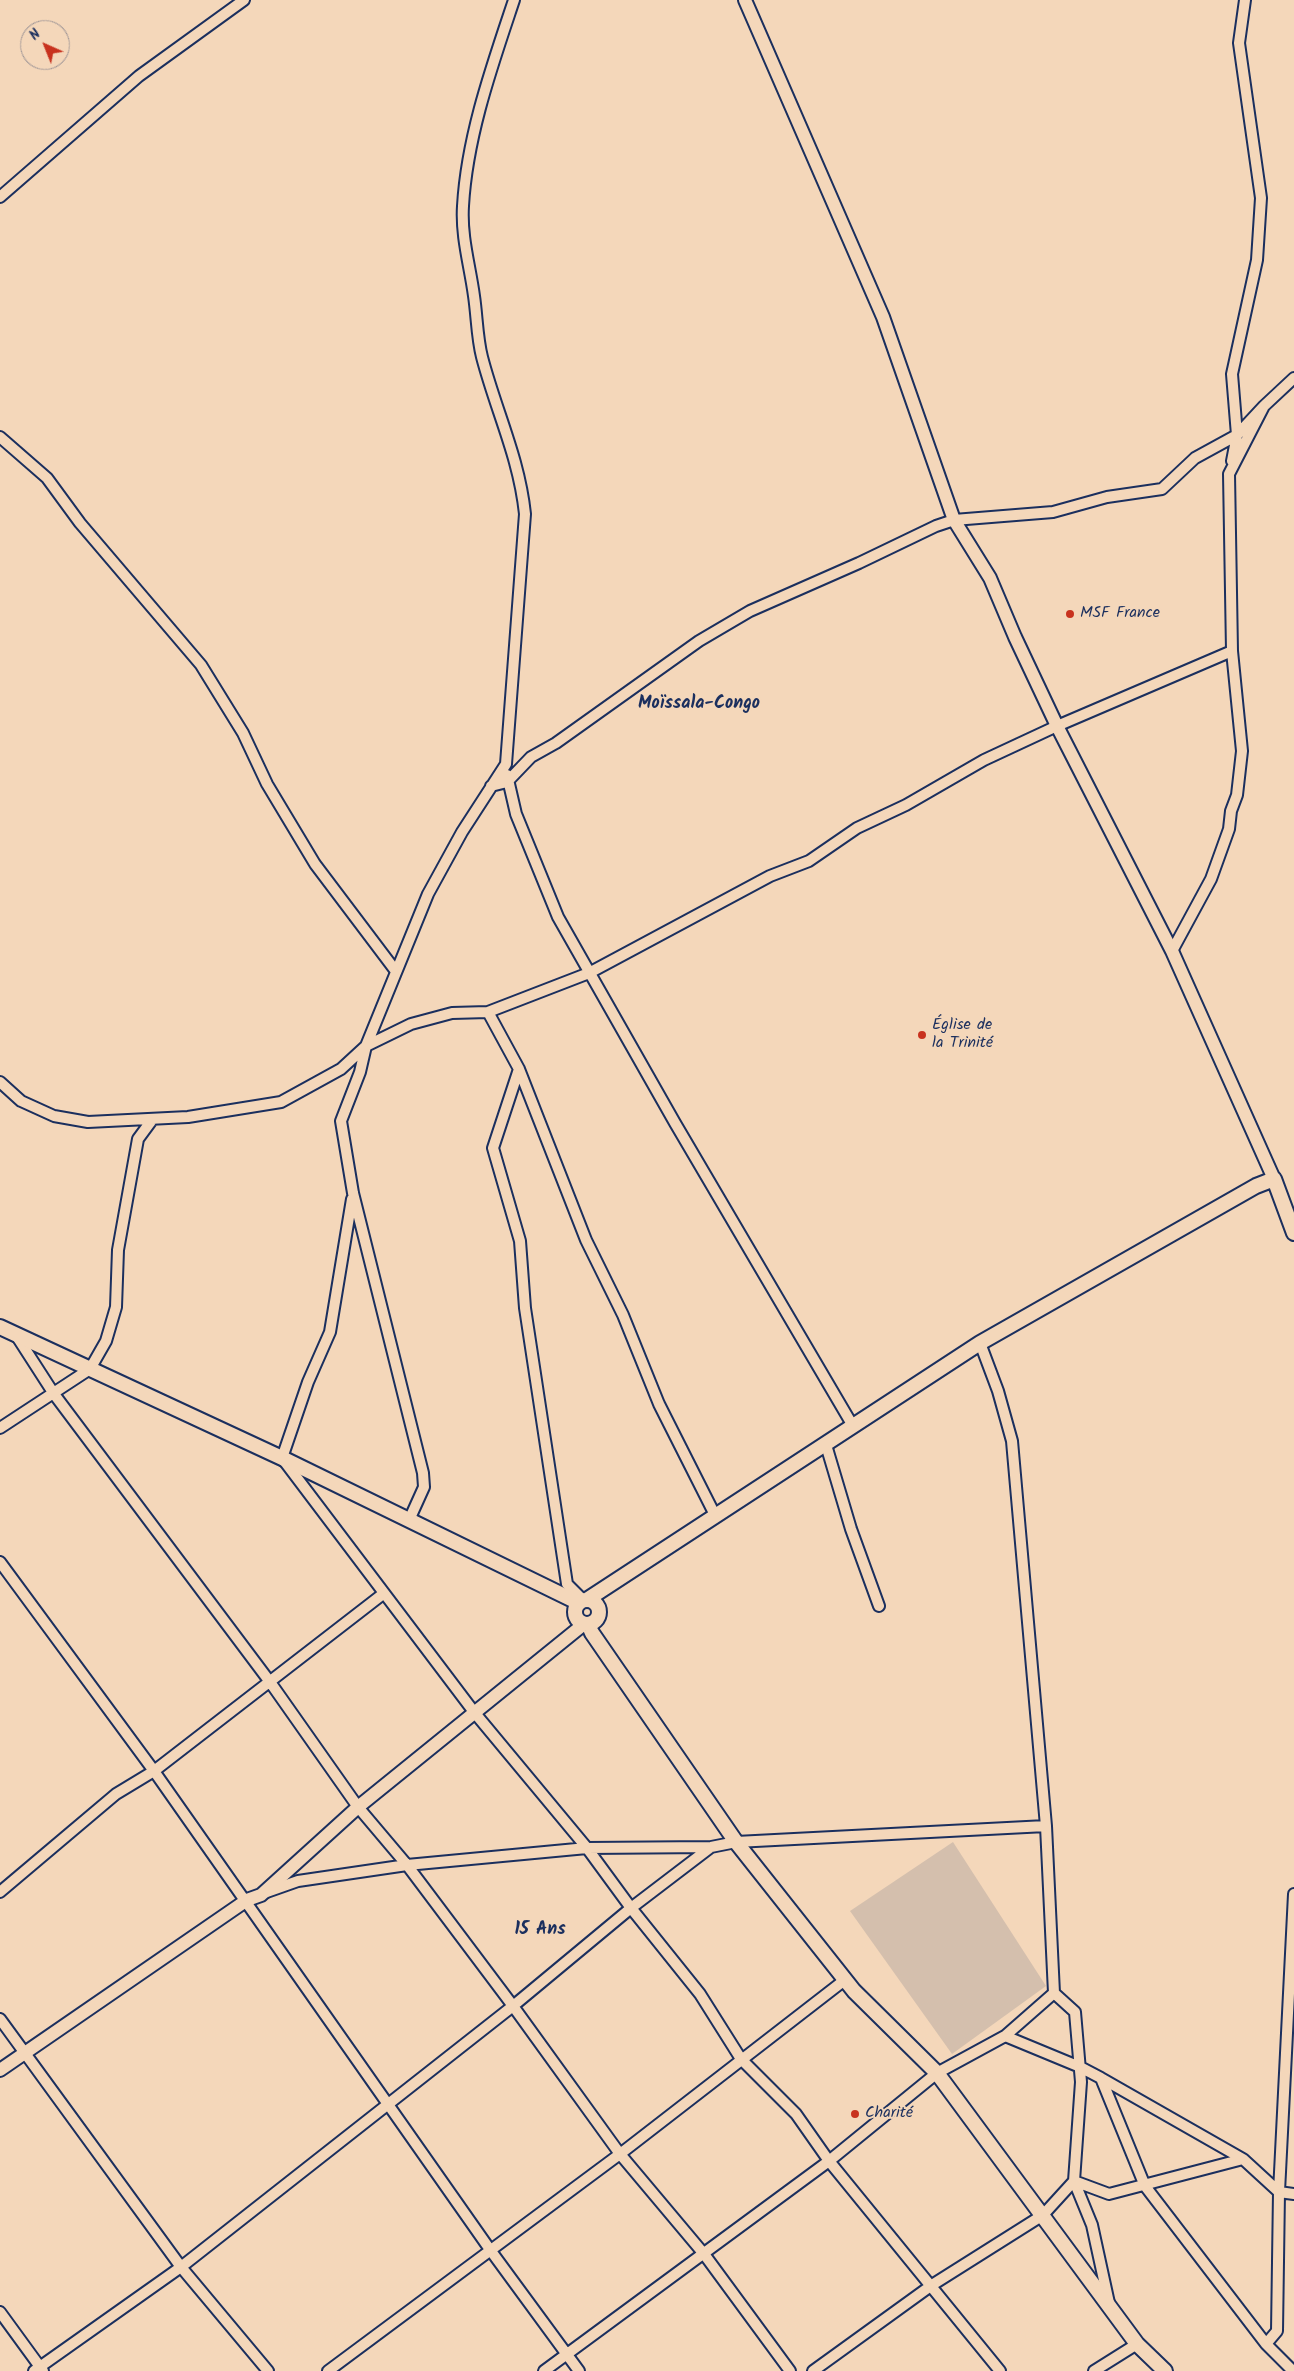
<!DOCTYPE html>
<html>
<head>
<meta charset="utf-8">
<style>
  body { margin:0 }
  #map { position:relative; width:1294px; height:2371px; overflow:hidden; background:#f4d7ba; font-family:Kalam,sans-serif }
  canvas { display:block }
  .north { position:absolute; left:20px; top:20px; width:50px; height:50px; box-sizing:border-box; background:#f4d7ba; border:1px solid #9d9495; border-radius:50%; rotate:316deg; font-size:14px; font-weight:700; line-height:20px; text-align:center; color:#1b2f5e }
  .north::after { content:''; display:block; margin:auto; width:18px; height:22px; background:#c8321e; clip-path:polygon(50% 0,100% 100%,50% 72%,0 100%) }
</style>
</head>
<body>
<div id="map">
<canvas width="1294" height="2371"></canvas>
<div class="north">N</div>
</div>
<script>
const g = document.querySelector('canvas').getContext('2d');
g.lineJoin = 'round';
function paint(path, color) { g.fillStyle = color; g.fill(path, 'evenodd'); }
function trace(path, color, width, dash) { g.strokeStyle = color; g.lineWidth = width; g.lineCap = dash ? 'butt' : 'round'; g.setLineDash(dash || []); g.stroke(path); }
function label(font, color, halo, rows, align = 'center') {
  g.font = font + ' Kalam,sans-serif'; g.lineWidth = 4; g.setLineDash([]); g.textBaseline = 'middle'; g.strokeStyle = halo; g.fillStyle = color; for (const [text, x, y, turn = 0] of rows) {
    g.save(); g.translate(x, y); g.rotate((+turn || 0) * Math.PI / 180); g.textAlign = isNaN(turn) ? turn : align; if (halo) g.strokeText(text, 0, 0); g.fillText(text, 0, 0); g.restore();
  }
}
paint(new Path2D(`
  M953,1842L1046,1986L952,2054L850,1911Z`), '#d4bfad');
const minor = new Path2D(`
  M0,197L139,76L244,0
  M0,437L47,478L80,523L201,665L243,733L267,784L315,864L395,970
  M1232,461L1237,435L1232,374L1257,260L1261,198L1239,43L1245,0
  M507,775L516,814L558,917L675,1123L853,1426
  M491,786L507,782L531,757L556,743L699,641L750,611L859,563L936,526L954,520L1053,512L1107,497L1162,489L1195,458L1237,435L1264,406
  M1172,951L1211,879L1229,829L1231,811L1237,795L1242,751L1232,651L1229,474L1264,406L1294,378
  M488,1012L519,1069L586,1240L623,1315L659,1404L715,1515
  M519,1069L493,1148L520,1241L525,1308L567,1584L583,1600
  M0,1082L21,1101L54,1116L88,1122L188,1117L281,1102L341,1069L366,1046L411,1024L452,1013L488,1012L589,973L770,876L809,861L857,828L906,805L984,760L1057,726L1232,651
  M352,1199L330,1332L308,1382L282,1458L474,1712L587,1848L631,1908L700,1994L741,2059L796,2114L829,2161L1000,2371
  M16,1335L54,1394L270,1682L358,1807L407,1865L513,2006L620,2154L704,2254L790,2371
  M980,1343L998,1391L1012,1441L1046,1826L1054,1993L1075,2012L1081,2082L1074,2181L1092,2225L1109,2303
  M0,1428L90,1369L106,1341L116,1307L118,1250L138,1139L152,1120
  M826,1445L851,1529L879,1606
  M410,1518L424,1487L423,1473L353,1193L341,1121L360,1072L366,1046L428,894L462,832L506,764L525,514C519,457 496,411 482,357C477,338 477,316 474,296C470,266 461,237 463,206C467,136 492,66 514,0
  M0,1562L154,1771L491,2251L579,2371
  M0,1892L116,1794L154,1771L383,1594
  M264,1893L298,1881L407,1865L587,1848L711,1847L736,1842L1046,1826
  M0,2019L181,2267L268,2371
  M1005,2036L1080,2067L1101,2078L1243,2159L1279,2192L1294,2194
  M1101,2078L1145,2186L1266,2344L1293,2371
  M0,2312L43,2371
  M1266,2344L1277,2331L1279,2192L1294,1894
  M34,2371L181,2267L513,2006L631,1908L711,1847
  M328,2371L620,2154L846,1979
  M544,2371L829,2161L937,2073L1005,2036L1054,1993
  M813,2371L932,2285L1043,2215L1074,2181L1109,2194L1243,2159
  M1094,2371L1137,2344`);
const tertiary = new Path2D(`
  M745,0L883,317L954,520L990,578L1015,637L1057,726L1172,951L1274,1179
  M0,2070L247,1900L261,1895L358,1807L584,1624`);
const secondary = new Path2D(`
  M0,1327L282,1458L579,1603
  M588,1599L980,1343L1256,1186L1274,1179L1294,1233
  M575 1612a12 12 0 1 1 24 0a12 12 0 1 1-24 0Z
  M588,1624L592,1633L736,1842L854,1991L937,2073L1137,2344L1165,2371`);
trace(minor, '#1b2f5e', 14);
trace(tertiary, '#1b2f5e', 16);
trace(secondary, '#1b2f5e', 18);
trace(minor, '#f4d7ba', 10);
trace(tertiary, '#f4d7ba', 12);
trace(secondary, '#f4d7ba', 14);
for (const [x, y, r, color] of [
  [1070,614,5,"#c8321e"],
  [922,1035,5,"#c8321e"],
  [855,2114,5,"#c8321e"]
]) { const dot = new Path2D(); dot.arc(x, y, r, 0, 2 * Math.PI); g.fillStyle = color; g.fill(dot); trace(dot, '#f4d7ba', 2); }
label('16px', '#1b2f5e', '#f4d7ba', [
  ["MSF France",1080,614],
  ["Église de",932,1026],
  ["la Trinité",932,1044],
  ["Charité",865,2114]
], 'left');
label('bold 18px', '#1b2f5e', '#f4d7ba', [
  ["Moïssala-Congo",699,705],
  ["15 Ans",540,1931]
]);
</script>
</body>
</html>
